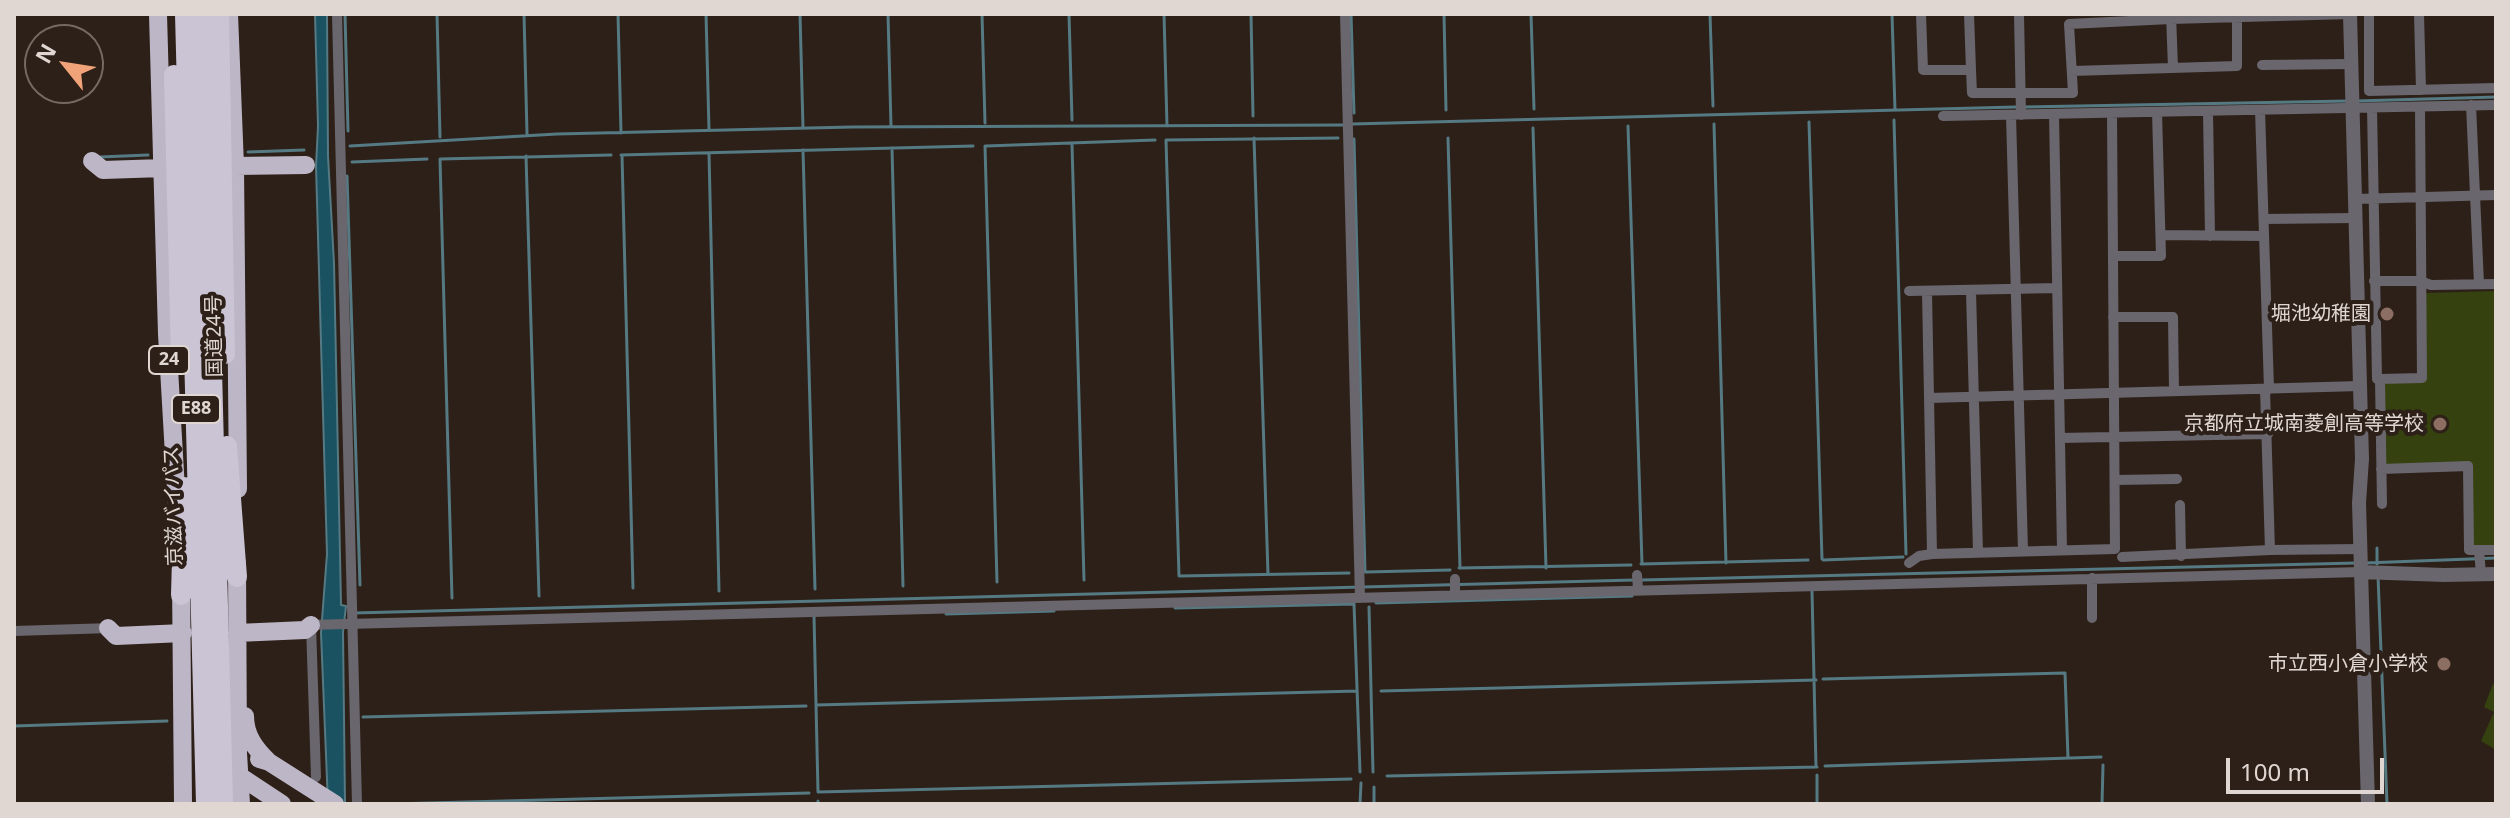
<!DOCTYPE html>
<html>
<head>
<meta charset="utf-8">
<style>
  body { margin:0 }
  #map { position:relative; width:2510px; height:818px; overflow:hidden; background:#2d2018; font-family:"Noto Sans",sans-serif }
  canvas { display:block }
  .frame { position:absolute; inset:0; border:16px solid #e0d7d2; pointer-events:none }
  .north { position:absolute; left:24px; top:24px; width:80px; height:80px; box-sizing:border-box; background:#2d2018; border:2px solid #756962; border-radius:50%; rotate:300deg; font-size:22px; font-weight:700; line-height:32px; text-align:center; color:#e0d7d2 }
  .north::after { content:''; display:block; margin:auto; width:28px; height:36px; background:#f0a279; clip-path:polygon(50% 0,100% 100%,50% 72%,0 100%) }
  .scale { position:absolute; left:2226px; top:758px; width:158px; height:36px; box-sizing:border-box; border:4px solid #e0d7d2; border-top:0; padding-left:10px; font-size:24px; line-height:28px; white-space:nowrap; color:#e0d7d2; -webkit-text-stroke:6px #2d2018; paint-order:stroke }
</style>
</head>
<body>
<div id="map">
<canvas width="2510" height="818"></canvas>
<div class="frame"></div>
<div class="north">N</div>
<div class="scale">100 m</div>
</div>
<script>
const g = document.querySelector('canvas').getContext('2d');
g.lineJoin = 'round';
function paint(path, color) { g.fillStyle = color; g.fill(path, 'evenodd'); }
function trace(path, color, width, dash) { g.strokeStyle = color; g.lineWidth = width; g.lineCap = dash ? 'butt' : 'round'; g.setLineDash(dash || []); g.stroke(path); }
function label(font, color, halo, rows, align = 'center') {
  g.font = font + ' "Noto Sans","Noto Sans JP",sans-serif'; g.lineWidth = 8; g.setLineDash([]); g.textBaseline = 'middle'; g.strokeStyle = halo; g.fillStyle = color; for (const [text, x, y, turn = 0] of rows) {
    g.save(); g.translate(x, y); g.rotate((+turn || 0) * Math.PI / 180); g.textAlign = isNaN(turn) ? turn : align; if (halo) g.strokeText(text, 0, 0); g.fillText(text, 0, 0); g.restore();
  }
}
paint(new Path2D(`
  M2496,291V546H2472L2469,463L2389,466L2385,463L2384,386L2387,382L2426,381L2424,296L2427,293Z
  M2493,684L2496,685V750L2481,741L2494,712L2484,707Z`), '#35410e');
const water = new Path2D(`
  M315,14H327L328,156L334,263L341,605L346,606L343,632L345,804H328L321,633L327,554L316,166L318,126Z`);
paint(water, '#1a5261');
trace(water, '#557a83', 2);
trace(new Path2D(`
  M345,14L348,131
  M437,14L440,137
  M524,14L527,134
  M618,14L621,133
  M706,14L709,130
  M800,14L803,128
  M888,14L891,126
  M982,14L985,123
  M1069,14L1072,120
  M1164,14L1167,126
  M1251,14L1253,116
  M1351,14L1354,113
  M1444,14L1446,110
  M1531,14L1534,109
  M1710,14L1713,106
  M1892,14L1895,110
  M2356,101L2496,97
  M2024,107L2348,101
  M1894,120L1906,554
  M1809,122L1822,559
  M1352,124L2016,107
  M1714,124L1726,563
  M1628,126L1642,564
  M1533,128L1546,568
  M1254,138L1268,574
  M1448,138L1460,568
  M1354,139L1365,572
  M1166,140L1179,576L1349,573
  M1166,140L1338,138
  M1072,144L1084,580
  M350,146L557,134L852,127L1345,125
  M985,146L997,582
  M986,146L1155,140
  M892,148L903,586
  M803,150L815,589
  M248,152L304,150
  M709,153L719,591
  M621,155L973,146
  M622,155L633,588
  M526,156L539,596
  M100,157L148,155
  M440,159L452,598
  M440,159L611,155
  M352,162L427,159
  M347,176L360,585
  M2377,548V564
  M1823,560L1903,557
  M2365,563L2496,558
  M1641,564L1808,560
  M1459,568L1631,565
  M1366,572L1450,570
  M2378,576L2387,804
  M1641,580L2357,563
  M1812,591L1816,767
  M1376,603L1632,596
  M1369,607L1373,772
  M1175,608L1354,604L1360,772
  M354,613L1634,580
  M946,614L1054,611
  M814,616L818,792
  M14,621V623
  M1823,679L2065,673L2068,758
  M1381,691L1816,680
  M816,705L1357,691
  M363,717L806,706
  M14,726L167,721
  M1825,766L2101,757
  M1817,775V804
  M1387,776L1817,767
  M1374,787V804
  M818,792L1351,779
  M818,801V804
  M390,804L809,793
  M1360,804L1361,783
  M2102,804L2103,765`), '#557a83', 3);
trace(new Path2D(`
  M337,14L357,804
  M1345,14L1360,598
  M1921,14L1923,70H1971L1972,93H2073L2069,24L2171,19L2350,14
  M1969,14L1971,70
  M2019,14L2021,115
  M2171,14L2173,68
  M2369,14V91L2496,88
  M2419,14L2421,90
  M2262,65L2351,64
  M2072,71L2237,66V17
  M2471,105L2479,284
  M2372,108L2377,379H2380L2382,504
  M2260,110L2269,389
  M2208,111L2210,236
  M2054,114L2062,550
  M2011,115L2023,551
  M1943,116L2496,105
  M2355,199L2496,195
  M2264,219L2355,218
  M2161,235L2264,236
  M2113,256H2161L2157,112
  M2374,281H2420L2431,285L2496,284
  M1909,291L2057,288
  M1971,291L1978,552
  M1927,292L1932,554
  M2113,317H2173L2174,391
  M2380,379L2422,378L2420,107
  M2265,389L2270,550
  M1929,398L2360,386
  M2060,438L2268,434
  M2381,469L2468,466L2469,550H2496
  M2115,480L2177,479
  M2180,505L2181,556
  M2479,550L2481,574
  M2122,557L2270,550L2360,549
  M1909,563L1919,556L1932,554L2115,549L2112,113
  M1637,575L1638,589
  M1455,594V579
  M2092,618V578
  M308,625L2361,572
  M311,625L316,777
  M14,631L112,628`), '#69666d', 10);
trace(new Path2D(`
  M2350,14L2362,459L2359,503L2368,804
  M2361,572L2444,575L2496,574`), '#69666d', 14);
trace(new Path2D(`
  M158,14L167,334L177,507
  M229,14L235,166L238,489
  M92,161L103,170L163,168
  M235,166L306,165
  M237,563L238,753L241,804
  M181,580L183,804
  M108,628L116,636L183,633
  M237,633L305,630L311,625
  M245,716C245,735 255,749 269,762
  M259,759L269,762L335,804
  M232,771L282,804`), '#bdb6c6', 18);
trace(new Path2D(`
  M185,14L206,804
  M203,14L223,804
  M219,14L225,354
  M174,75L181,359
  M227,446L237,577
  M181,595L184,487`), '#cbc4d5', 20);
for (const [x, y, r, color] of [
  [2387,314,8,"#8d6e63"],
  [2440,424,8,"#8d6e63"],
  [2444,664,8,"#8d6e63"]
]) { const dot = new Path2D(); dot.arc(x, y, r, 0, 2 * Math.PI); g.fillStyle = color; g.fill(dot); trace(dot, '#2d2018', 3); }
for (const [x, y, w] of [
  [169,360,40],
  [196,409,48]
]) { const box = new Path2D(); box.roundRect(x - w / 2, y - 14, w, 28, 6); g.fillStyle = '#2d2018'; g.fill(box); trace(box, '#e0d7d2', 2); }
label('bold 18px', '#e0d7d2', null, [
  ["24",169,360],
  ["E88",196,409]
]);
label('20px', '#e0d7d2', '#2d2018', [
  ["堀池幼稚園",2371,314],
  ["京都府立城南菱創高等学校",2424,424],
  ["市立西小倉小学校",2428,664]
], 'right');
label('20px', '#e0d7d2', '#2d2018', [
  ["国道24号",215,336,-91],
  ["京滋バイパス",174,506,-92]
]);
</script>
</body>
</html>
